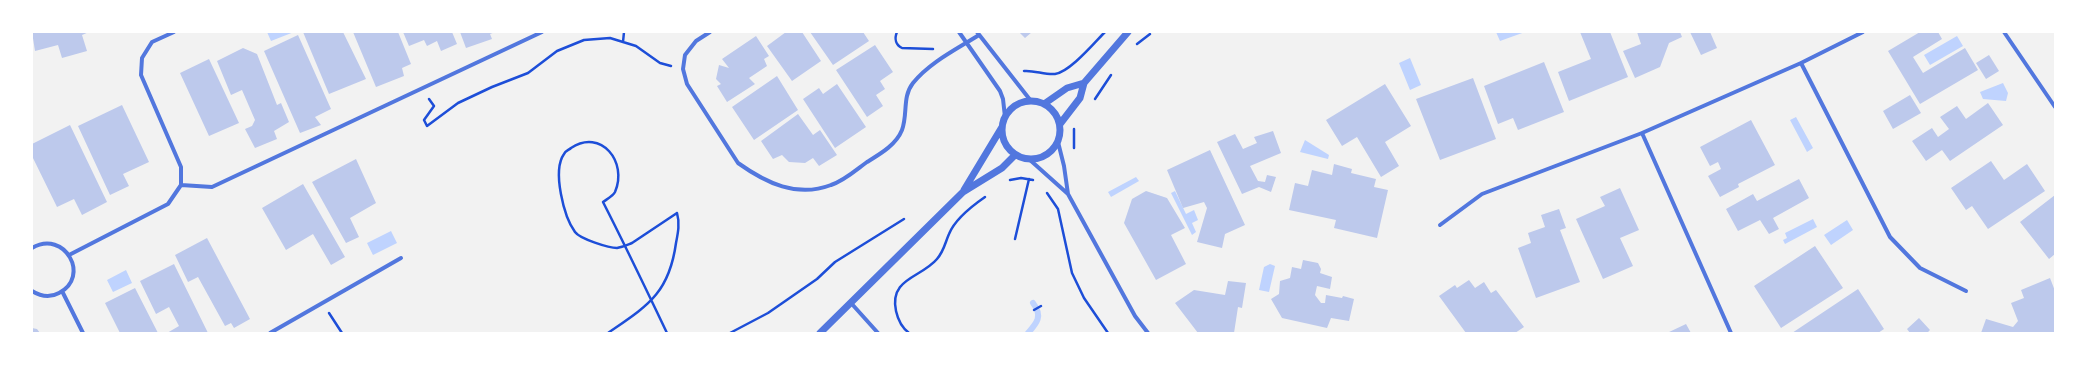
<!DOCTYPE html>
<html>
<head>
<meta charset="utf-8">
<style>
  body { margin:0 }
  #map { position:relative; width:2087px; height:365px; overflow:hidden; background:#f2f2f2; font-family:Manrope,sans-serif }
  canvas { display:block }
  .frame { position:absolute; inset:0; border:33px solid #fff; pointer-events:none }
</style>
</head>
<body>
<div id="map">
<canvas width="2087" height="365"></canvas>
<div class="frame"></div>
</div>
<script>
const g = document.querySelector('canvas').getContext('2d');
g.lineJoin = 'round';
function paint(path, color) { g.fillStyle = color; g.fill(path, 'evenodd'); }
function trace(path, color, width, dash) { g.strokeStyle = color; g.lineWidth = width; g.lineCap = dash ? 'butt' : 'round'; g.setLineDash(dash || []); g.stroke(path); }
paint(new Path2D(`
  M267,32H294L271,41Z
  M1496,32H1525L1500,41Z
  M1957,36L1963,46L1930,65L1924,55Z
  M1410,58L1421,85L1410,90L1399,63Z
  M2003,83L2008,93L2006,101L1983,99L1980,92Z
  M1796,117L1813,148L1807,152L1790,120Z
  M1305,140L1329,155L1328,159L1300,152Z
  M1136,177L1139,181L1111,197L1108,192Z
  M1175,191L1186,214L1194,210L1198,220L1192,223L1196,232L1192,235L1171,193Z
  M1813,219L1817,227L1785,244L1783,240L1787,238L1785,233Z
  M1847,220L1853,230L1831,245L1824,235Z
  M391,231L397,243L373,255L367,243Z
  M1270,264L1275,266L1269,292L1259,290L1264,267Z
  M126,270L132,283L113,292L107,280Z`), '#bfd3fe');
trace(new Path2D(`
  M1028,333C1037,323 1043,316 1033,303`), '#bfd3fe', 6);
paint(new Path2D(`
  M32,32H89L82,35L87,51L62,58L58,45L35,51Z
  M303,32H343L366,79L329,94Z
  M353,32H398L411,64L402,68L404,76L376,87Z
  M403,32H452L457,44L441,51L437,41L427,46L424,40L409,46Z
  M460,32H495L490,34L492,39L466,48Z
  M786,32H802L821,61L792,81L767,46Z
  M810,32H863L869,41L833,65Z
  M1019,32H1032L1025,38Z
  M1580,32H1610L1628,77L1569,101L1558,72L1591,59Z
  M1637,32H1680L1682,37L1669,43L1660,67L1635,78L1623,51L1641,44Z
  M1690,32H1710L1717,48L1701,55Z
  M1920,32H1938L1942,39L1913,57L1923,73L1965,48L1978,70L1920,104L1888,51Z
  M298,35L331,109L315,117L321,125L300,133L264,51Z
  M756,36L769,56L764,59L767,66L749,78L755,84L727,102L717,86L721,84L716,79L719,65L729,68L722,59Z
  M875,45L893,72L880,81L885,89L876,95L883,106L867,117L836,70Z
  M243,48L257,54L277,105L281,103L289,122L274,131L277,139L255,148L245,129L252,126L255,120L242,90L231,95L217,61Z
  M1989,55L1999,71L1986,79L1976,63Z
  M209,59L239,123L209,136L180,73Z
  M1544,62L1564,112L1518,130L1513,118L1498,124L1484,86Z
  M777,76L798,110L754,140L732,107Z
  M1473,78L1496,139L1440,160L1416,99Z
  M837,84L866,127L835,148L803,99L819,88L823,94Z
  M1385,84L1411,126L1385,142L1399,166L1381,177L1357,137L1342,146L1326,120Z
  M1910,95L1921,113L1893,129L1883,111Z
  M1988,103L2003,125L1950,161L1942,150L1926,161L1912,141L1932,128L1938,137L1949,129L1940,117L1957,106L1966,119Z
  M122,105L149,162L123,174L129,186L110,195L78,126Z
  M798,114L813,135L820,130L837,155L819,166L813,158L805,163L789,162L782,155L773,159L761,141Z
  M1751,120L1775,165L1738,184L1739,187L1720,197L1708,176L1721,169L1718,162L1710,166L1700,147Z
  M70,125L107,202L82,215L74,199L57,207L32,156V144Z
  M1273,131L1281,153L1250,166L1258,181L1265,182L1267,175L1276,177L1271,192L1259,187L1242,194L1217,142L1235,134L1243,149L1257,143L1254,137Z
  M1210,150L1245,225L1225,234L1222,248L1197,242L1207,208L1204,202L1183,208L1167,170Z
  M356,159L376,203L350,218L359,237L346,243L312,182Z
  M1991,161L2004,180L2027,164L2045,191L1988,229L1972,206L1966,210L1951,188Z
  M1334,164L1352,169L1351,173L1376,179L1374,187L1388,190L1377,238L1334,228L1336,220L1289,210L1295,183L1308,186L1312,170L1332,175Z
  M1799,179L1809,198L1773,218L1779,229L1769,234L1760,220L1738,231L1726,209L1753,194L1757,201Z
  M303,184L345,257L331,265L313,234L286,250L262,208Z
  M1620,188L1639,230L1620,238L1633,266L1603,279L1576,219L1605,206L1600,197Z
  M1146,191L1167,198L1185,228L1171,235L1186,264L1156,280L1124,223L1132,199Z
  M2055,195V254L2049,259L2020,222Z
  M1559,209L1566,228L1560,230L1580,282L1536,298L1518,248L1531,243L1528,233L1545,227L1541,215Z
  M207,238L250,319L234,328L231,323L225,326L198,277L188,282L175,255Z
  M1815,246L1843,288L1781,328L1754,286Z
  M1303,260L1318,263L1321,269L1320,273L1332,277L1330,289L1317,286L1315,295L1321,303H1325L1326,295L1342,298L1343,296L1354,299L1349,321L1331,318L1327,328L1282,318L1271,299L1279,294L1280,281L1290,278L1292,267L1301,269Z
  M174,264L208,333H167L179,326L169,307L156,314L140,281Z
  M2050,278L2055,291V333H1981L1986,319L2013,327L2018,321L2011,303L2024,298L2021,290Z
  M1469,280L1475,288L1484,282L1491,293L1496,290L1524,327L1515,333H1466L1439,296L1455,285L1457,288Z
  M1228,281L1246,283L1242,308L1238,307L1234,333H1198L1175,303L1194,290L1225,295Z
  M135,288L158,333H120L105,303Z
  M1858,289L1884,329L1878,333H1792Z
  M1919,318L1930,330L1927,333H1910L1907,329Z
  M1686,324L1691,333H1667Z
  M32,328L37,329L40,333H32Z`), '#bdc9ec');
trace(new Path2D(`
  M897,32C894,39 896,45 902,48L933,49
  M623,42L624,32
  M1137,44L1150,34
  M1024,71C1034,70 1045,75 1055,74C1070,72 1094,43 1105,32
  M429,99L434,106L424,120L427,126L458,103L492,87L528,73L557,51L584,40L610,38L636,46L660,63L671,66
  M1095,99L1111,75
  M1074,148V129
  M1010,180L1021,178L1033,180
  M1047,193L1058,209L1072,273L1084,298L1108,333
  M1015,239L1029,179
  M1034,310L1041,306
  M329,313L342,333
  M608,333C647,306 669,294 676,243C678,233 680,223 677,213L632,243C627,245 623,247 617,248C609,248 580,239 575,232C564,217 552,171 564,154C565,151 569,150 571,148C601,128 628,162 615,192C613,196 607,199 603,202C625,245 646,289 667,333
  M730,333L768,313L817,279L835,262L904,219
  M909,333C901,327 898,320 896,311C889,278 921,278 937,259C944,251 945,243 949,234C955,219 972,206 985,197`), '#1d4ed8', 2.5);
trace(new Path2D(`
  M710,32L696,41L685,55L683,69L687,84L738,163C766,183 797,198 831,185C844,181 856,170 867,162C880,154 896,145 902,130C908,114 902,97 913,83C930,62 957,49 979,35
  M959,32L1000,91L1003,99L1005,117
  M977,32L1031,101
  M2004,32L2055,107
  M1801,63L1890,237L1920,268L1966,291
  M1642,133L1731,333
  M1058,142L1064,166L1068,194
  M1030,160L1068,194L1135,316L1148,333
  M181,185L212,187L542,32
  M1440,225L1482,194L1642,133L1801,63L1863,32
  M32,248C65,229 91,277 59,293C50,298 40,296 32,291
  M69,255L168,204L181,185V167L141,75L142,58L152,42L174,32
  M62,291L83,333
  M851,303L878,333
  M270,333L401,258`), '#5277de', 4);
trace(new Path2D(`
  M1002 130a29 29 0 1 1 58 0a29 29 0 1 1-58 0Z
  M1044,104L1067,88L1084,83
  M1060,124L1080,98L1084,83L1128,32
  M964,190L1002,127
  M820,333L963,192L1002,168L1015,155`), '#5277de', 7);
</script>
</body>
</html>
